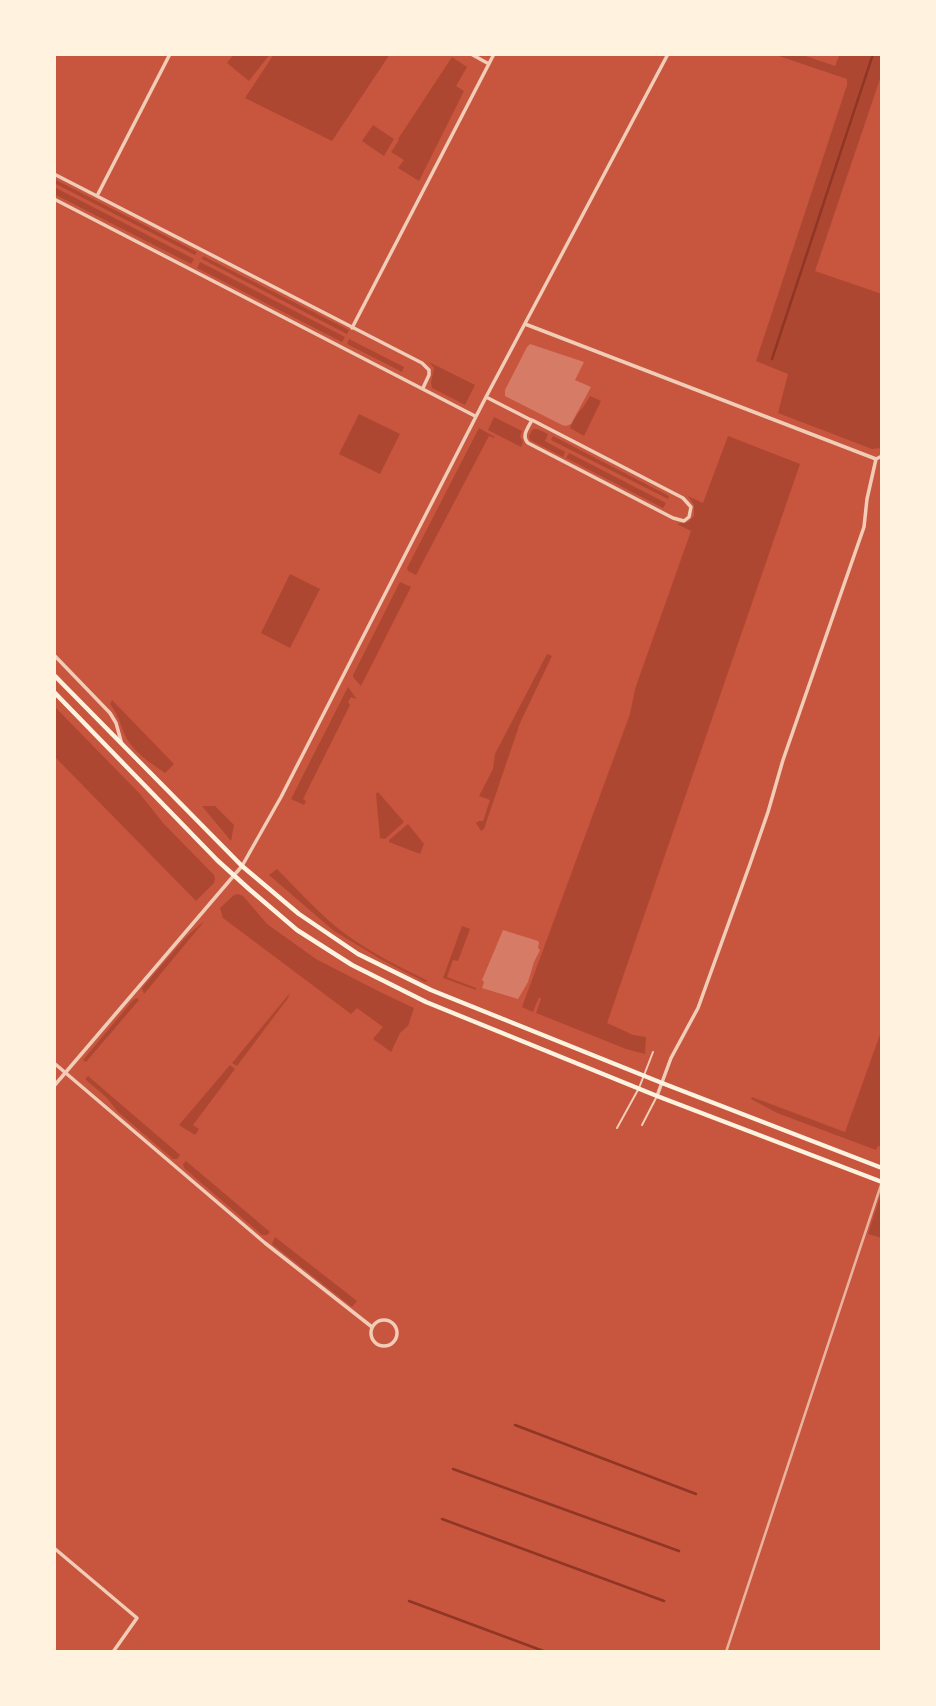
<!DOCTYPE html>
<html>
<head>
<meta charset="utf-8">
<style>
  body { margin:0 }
  #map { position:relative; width:936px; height:1706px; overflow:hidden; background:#c8553d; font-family:Lora,serif }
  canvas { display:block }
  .frame { position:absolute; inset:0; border:56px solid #fff3e0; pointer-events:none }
</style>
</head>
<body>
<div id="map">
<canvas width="936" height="1706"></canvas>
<div class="frame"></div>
</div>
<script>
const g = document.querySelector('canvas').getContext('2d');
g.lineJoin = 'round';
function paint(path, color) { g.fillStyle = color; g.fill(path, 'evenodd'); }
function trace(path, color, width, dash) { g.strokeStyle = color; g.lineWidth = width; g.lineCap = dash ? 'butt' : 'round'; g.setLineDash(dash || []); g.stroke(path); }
paint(new Path2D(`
  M234,54H270L249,81L227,63Z
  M274,54H390L332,141L245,98Z
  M773,54H800L835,66L840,54H882V73L815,271L882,294V448L872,449L778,413L788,374L756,361L847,85V79Z
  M452,57L467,67L456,86L464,91L419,181L398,168L404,160L391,152L399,140L398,139Z
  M373,125L394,139L384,156L362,141Z
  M54,179L197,252L195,255L54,183Z
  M54,187L194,259L191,264L54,194Z
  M203,256L349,330L347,334L202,259Z
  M200,262L345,337L342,342L197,268Z
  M349,339L404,367L402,372L347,344Z
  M429,362L475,385L465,405L432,388L431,383L434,368Z
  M590,396L601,401L584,436L570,428C574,416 584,408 590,396Z
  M359,414L400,434L380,474L339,454Z
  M494,417L522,431L520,436L523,442L521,447L488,430Z
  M479,428L495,437L494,438L489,436L416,575L408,571L407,568Z
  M533,429H537L548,434L545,441L565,452L563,457L530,440L529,436Z
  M553,436L669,496L668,499L551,440Z
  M728,436L800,464L607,1023L633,1035L646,1037L645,1054L626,1049L536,1013L541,999L539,997L533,1012L522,1007L630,714L635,689L691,531L677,524L688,522L694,516V505L688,496L703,503Z
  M569,453L666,503L663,508L566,458Z
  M290,574L320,589L290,648L261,633Z
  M400,582L411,587L361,686L353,677V675Z
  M547,654L552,656L520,723L484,829L481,831L476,823L479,821H483L490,800L479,796L493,769L495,754Z
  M348,687L356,698V699L351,697L348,702L350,705L303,799L306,801L304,805L291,799Z
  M112,700L174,764L165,773C152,764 135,753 127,739C120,726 120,717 110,704Z
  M54,706L140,794L163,823L214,875L215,879L214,883L196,901L54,756Z
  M378,792L404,822L385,839L380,838L376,794Z
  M202,806H215L234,825L231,841Z
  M408,824L424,844L420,854L389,842V840Z
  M277,869C296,888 314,908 335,926C363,949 396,965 428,981L425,982L382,960L334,931L269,875Z
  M238,894L243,896L267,924L316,959L380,992L414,1008L408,1026L400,1033L391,1052L373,1039L383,1027L357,1008L351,1014L223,918L220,908L234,895Z
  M203,922L202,924L144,994L142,988L186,937Z
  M462,926L470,929L458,961L453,960L447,977L476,988V990L443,978Z
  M290,993L288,998L237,1066L232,1063Z
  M137,998L139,1000L86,1062L83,1060L133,1000Z
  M882,1029V1147L878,1146L876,1150L777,1113L751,1099L752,1097L845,1132Z
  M230,1065L235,1069L193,1125L199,1129L195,1135L179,1125Z
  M88,1076L180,1155L177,1159H173L118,1112L107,1098L85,1079Z
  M186,1161L270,1232L267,1235H262L184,1168L183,1164Z
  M881,1194H882V1238L868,1234Z
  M275,1237L357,1301L352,1307L272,1244Z`), '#ae4732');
trace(new Path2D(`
  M772,359L873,54
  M515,1425L696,1494
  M453,1469L679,1551
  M442,1519L664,1601
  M409,1601L546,1652`), '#8f3625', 2.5);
paint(new Path2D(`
  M530,344L584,362L575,380L591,387L571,424L566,426L562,425L505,396V390L527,347Z
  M503,930L538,941L539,943L538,948L540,950L534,962L528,982L518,999L482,988L484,982L482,980Z`), '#d67c66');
trace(new Path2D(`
  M642,1125L656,1098
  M617,1128L639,1088L653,1052`), '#f1ccb7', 2);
trace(new Path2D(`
  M471,54L489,64
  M54,174L422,363L429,370V375L423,388
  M97,196L170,54
  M54,199L475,416
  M525,324L876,459
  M352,328L494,54
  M486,397L531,420
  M532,420L683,498L691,507L689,517L684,521L673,518L528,443C521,436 528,428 532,420Z
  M54,655L110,713L116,723L121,741
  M54,1063L265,1243L372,1327
  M54,1086L242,866L281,797L486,397L668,54
  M657,1096L671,1058L698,1008L750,864L768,812L783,760L864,527L867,499L876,459L882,456
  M371 1333a13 13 0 1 1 26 0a13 13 0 1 1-26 0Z
  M54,1548L137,1618L113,1652`), '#f1ccb7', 3.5);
trace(new Path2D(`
  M54,675L242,866L299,914L358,954L431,990L662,1083L882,1168
  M54,692L217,860L249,889L297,930L352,965L426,1002L657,1096L882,1182`), '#fff3e0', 4.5);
trace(new Path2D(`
  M726,1652L882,1182`), '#e9b49f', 2.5);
</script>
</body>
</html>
